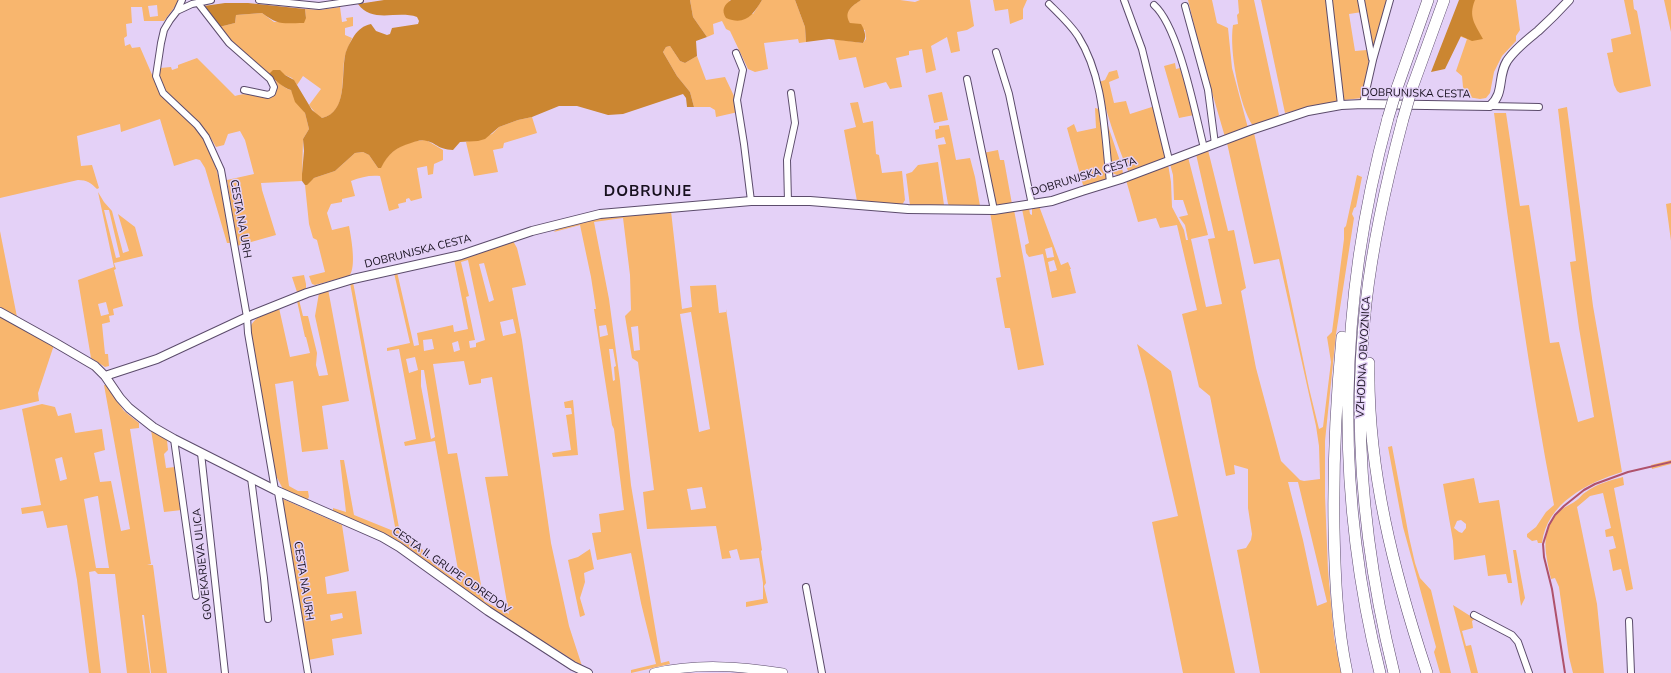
<!DOCTYPE html>
<html>
<head>
<meta charset="utf-8">
<style>
  body { margin:0 }
  canvas { display:block; background:#e4d1f7 }
</style>
</head>
<body>
<canvas width="1671" height="673"></canvas>
<script>
const g = document.querySelector('canvas').getContext('2d');
g.lineJoin = 'round';
function paint(path, color) { g.fillStyle = color; g.fill(path, 'evenodd'); }
function trace(path, color, width, dash) { g.strokeStyle = color; g.lineWidth = width; g.lineCap = dash ? 'butt' : 'round'; g.setLineDash(dash || []); g.stroke(path); }
function label(font, color, halo, rows, align = 'center') {
  g.font = font + ' "Nunito Sans",sans-serif'; g.lineWidth = 3; g.setLineDash([]); g.textBaseline = 'middle'; g.strokeStyle = halo; g.fillStyle = color; for (const [text, x, y, turn = 0] of rows) {
    g.save(); g.translate(x, y); g.rotate((+turn || 0) * Math.PI / 180); g.textAlign = isNaN(turn) ? turn : align; if (halo) g.strokeText(text, 0, 0); g.fillText(text, 0, 0); g.restore();
  }
}
paint(new Path2D(`
  M0,0H180L164,21H144L142,7H131L132,23L126,24L127,36L124,38L125,46L130,44L132,48L140,47L160,93C170,106 185,114 195,127C221,161 224,203 230,243H227L205,168L200,160L196,159L174,166L160,119L121,132L120,124L77,136L81,166L92,165L99,188L97,189C91,183 87,180 78,180L0,198ZM157,5L158,16L150,17L148,6Z
  M690,0H731L729,1L753,14L762,0H795L805,27L806,42L799,43L798,39L764,43L768,69L755,72L748,69L730,31L726,29L722,21L713,24L714,34L707,37L693,17Z
  M861,0H900L915,2L920,0H970L974,26L967,30L957,32L960,51L951,53L947,37L931,46L936,70L926,73L922,49L909,51V55L896,58L902,87L890,89L886,82L864,88L856,57L839,60L834,39L863,43L866,39L865,30C860,28 853,26 850,23C840,14 854,4 861,0Z
  M993,0H1027L1023,9V19L1010,24L1008,9L995,11Z
  M1188,0H1212L1217,23L1228,28L1232,68L1248,128L1225,137L1202,58Z
  M1238,0H1254L1279,115L1272,120L1253,126C1239,105 1229,50 1233,25L1238,24L1237,15L1239,13Z
  M1261,0H1327L1338,101L1285,113Z
  M1331,0H1360L1362,12L1349,14L1355,51L1367,50L1369,63L1362,98L1344,100Z
  M1363,0H1388L1374,49H1372Z
  M1474,0H1516L1520,30L1516,36V41L1502,56L1494,72L1490,93L1486,98L1480,99L1468,97L1463,87L1462,76L1456,71L1467,39L1459,36Z
  M1624,0H1633L1634,9L1637,11L1651,86L1620,93L1617,91L1614,85L1607,53L1613,52L1611,39L1631,34Z
  M1664,0H1671V32Z
  M340,7L342,22L347,21L346,18L353,17V26L345,28V35L352,38C350,44 346,50 345,56C340,76 349,112 322,118L317,115L309,105L321,89L303,76L297,85L292,78L285,75L269,74L231,42L219,27L235,23L236,15L262,13L274,22L306,18L305,9L320,10Z
  M670,46L680,61L685,63L697,56L706,80L725,77L734,96L738,112L716,117L715,110L710,107H694L690,92L677,76L663,52L666,47Z
  M197,58L235,96C250,91 258,99 271,97L276,87L275,81C282,83 284,89 291,90L305,113L309,129L303,139L302,181L261,183L262,190L276,235L237,246L227,180L254,174L245,140L240,131L228,134L224,145L216,147L209,135L199,123L164,89L159,75L160,68L171,67L172,70L178,68V65Z
  M1175,63L1176,69L1180,68L1194,115L1179,118L1164,66Z
  M1117,70L1119,78L1109,82L1114,103L1126,101L1130,114L1155,106L1165,155L1164,159L1147,166L1128,171C1116,142 1106,112 1099,82L1105,80L1109,72Z
  M942,92L948,120L934,123L928,95Z
  M858,102L863,123L873,121L876,154L879,155L882,173L902,171L905,200L902,205L857,201L844,130L856,127L850,103Z
  M1567,107L1593,306L1622,472C1587,483 1547,503 1542,543H1538L1537,540L1532,541L1527,537V534L1536,527L1546,512L1554,505C1529,375 1511,244 1494,113H1506L1520,206L1529,205L1550,343L1559,342L1578,422L1594,417L1579,328L1570,262L1576,261L1558,109Z
  M1095,108L1099,109L1100,116L1108,175L1106,179L1087,186L1083,185L1067,128L1074,124L1077,132L1096,128Z
  M532,117L537,133L504,143L503,148L493,150L498,172L474,176L466,142L492,134L499,127L518,120Z
  M1106,120L1122,167L1123,174L1117,175L1112,173L1109,163Z
  M949,125L956,160L970,158L975,177L980,206L952,208L948,204L938,145L946,144L944,137L936,139L935,130L939,129V126Z
  M1254,133L1282,258L1309,388L1319,429L1323,427L1331,362L1327,337L1332,332L1344,239V228L1346,226L1357,175L1362,177L1356,207L1354,208L1352,214L1354,218L1336,334L1325,441V496L1328,570L1334,637L1341,673H1260L1237,550L1246,548L1251,540L1252,534L1248,508V469L1234,465L1235,474L1226,476L1210,396L1199,387L1182,314L1197,310L1177,225L1160,228L1156,218L1138,222L1126,180L1168,164L1171,182L1172,207L1184,230L1186,240H1188L1185,225L1179,217L1188,215L1183,200H1174L1173,175L1170,164L1188,157L1208,235L1191,239L1206,307L1222,304L1208,239L1215,238L1196,154L1208,150L1228,231L1234,230L1246,288L1241,291L1256,368L1281,461L1300,480L1304,481L1320,479L1319,446L1316,426L1279,259L1254,264L1227,143ZM1288,482H1298L1327,602L1317,606L1303,540Z
  M426,140L443,150V160L434,164L433,174L428,175L427,166L417,168L422,198L411,201L409,198L406,199V202L398,204L399,208L389,211L380,176C370,175 361,177 351,181L355,196L342,199V202L331,204L327,213L332,230L349,226C351,237 357,268 349,276L315,285L312,284L309,276L325,272L317,240L313,238L309,224L305,185L314,178L335,171L355,153L363,152L369,155L378,168L381,167C390,149 406,141 426,140Z
  M998,150L1000,160H1004L1012,204L997,206L995,204L983,153Z
  M938,162L944,205L942,208L910,206L906,174L912,172L918,165Z
  M98,192L104,202L112,211L123,253L129,251L118,214L135,227L143,256L114,263L116,269L114,270L123,306L113,309L114,315L109,316L110,322L102,324L105,354H108L109,366L105,367L91,358L78,280L114,267ZM104,210H109L120,257L116,258ZM106,302L109,314L101,316L98,304Z
  M1671,203V241L1666,204Z
  M1039,206L1061,265L1068,262L1071,269H1070L1076,293L1052,298L1043,254L1029,257L1026,253L1025,245L1029,243L1022,209L1029,208L1030,214L1032,215V207ZM1052,247L1054,257L1047,258L1045,249ZM1054,260L1057,270L1050,272L1048,262Z
  M1014,210L1044,365L1018,370L1010,328H1005L996,278L1001,277L990,212Z
  M671,211L682,309L692,307L690,286L716,285L719,313L726,312V309L762,550L761,551L766,583L764,586L768,603L746,607V602L763,599V583L759,558L740,560L737,549L729,551L731,558L722,559L716,526L647,529L643,492L654,490L638,362L632,358L625,316L631,310L630,275L623,218L594,222L609,299L620,381L631,485L661,663L669,661L670,664L631,673V670L656,664L641,603L631,553L597,560L592,533L601,532L599,514L624,510L614,429L612,425L594,309H596L591,277L580,225L554,232C566,217 649,213 671,211ZM691,312L710,429L699,432L680,314ZM606,325L608,335L600,337L599,326ZM638,326L640,350L634,351L631,327ZM609,349H613L616,366L614,367L615,380L613,381ZM702,487L706,508L691,510L687,489Z
  M0,231L17,317L0,307Z
  M513,241L517,248L526,285L512,288L522,340L551,543L569,626L582,666L548,644L542,642L459,587L407,547L386,534L333,511V508L346,512L340,460H344L354,515L396,532L350,283L353,282L400,533L423,550C426,561 447,573 457,580L460,581L435,441L405,446L404,442L416,439L399,349L387,351V348L410,343L394,273L397,272L414,346L419,345L417,333L453,325L454,332L468,329L454,259ZM468,260L485,340L476,343V347L470,348L469,341L475,340L466,297L469,296L461,262ZM484,263L494,300L489,302L479,264ZM513,319L516,333L503,336L500,322ZM432,339L434,349L424,351L423,340ZM458,341L460,350L454,352L452,343ZM415,357L418,370L409,373L406,359ZM464,361L469,385L481,383V379L492,377L508,476L485,477L509,614L484,601L457,453L448,454L433,364ZM421,370H424L435,437L431,439L421,386Z
  M304,275L306,284V290L297,292L292,277Z
  M328,289L349,401L322,406L328,449L302,452L293,381L275,384L289,486L298,491H308L309,497L307,500H304L283,489L274,472L250,329C253,316 268,313 279,308L290,357L310,353L306,337H305L297,301L299,300L303,316H308L317,353L316,365L319,376L328,375L315,316L319,293Z
  M0,316L33,335L54,345L38,393L39,401L0,410Z
  M1137,344L1171,371L1235,673H1183L1152,522L1178,516L1147,382Z
  M104,385H106L124,411L139,423V428L130,429L151,564L147,565H153L167,673H151L144,615H142L150,673H127L115,574H98L95,571L89,572L101,673H89L77,580L67,525L47,528L43,511L22,514L21,508L41,505L22,409L42,404L55,407L58,416L71,413L75,433L102,429L105,450L94,453L100,482L111,481L121,531L130,529ZM62,457L67,479L60,481L55,459ZM97,496H98L109,568H96L84,499Z
  M573,400L578,455L553,457L552,453L571,450L566,415L572,414L571,408H565L564,402Z
  M151,430L167,440L168,450L164,454L166,468L175,467L182,510L164,512Z
  M1392,446L1409,537L1415,563L1420,578L1431,590L1451,673H1440L1434,652L1436,647L1403,527L1388,447Z
  M1671,460V464L1652,469L1651,465Z
  M1623,477L1624,485L1614,488L1633,589L1626,591L1621,569L1613,571L1609,550L1616,548L1613,536L1606,537L1605,530L1611,528L1603,493L1590,496L1577,507L1597,604L1604,673H1573L1569,657L1559,587L1555,578L1551,579C1546,554 1538,530 1561,510C1566,506 1572,504 1577,500C1580,498 1582,494 1586,492C1596,484 1611,480 1623,477Z
  M1474,478L1479,503L1499,500L1512,583H1508L1506,574L1488,576L1485,555L1454,560L1453,541L1443,484ZM1461,520L1466,524V528L1462,533L1459,532L1454,528L1457,521Z
  M283,499L342,525L349,571L325,577L327,594L356,591L362,634L332,639L334,655L308,660L280,501ZM342,613L343,618L331,621L330,615Z
  M590,549L594,569L584,573L585,582L580,598L585,615L580,617L568,560L578,557Z
  M1513,550H1516L1525,598L1521,606Z
  M1453,605L1475,619L1472,621L1473,628L1462,631L1466,646L1471,645L1478,673H1471Z`), '#f8b66e');
paint(new Path2D(`
  M384,0H690L693,17L707,37L696,41L697,56L685,63L680,61L670,46L666,47L663,52L677,76L690,92L694,107H687L686,98L683,94L623,114L608,115L577,106H559L532,117L518,120L499,127L485,139L478,141L460,142L453,150C437,149 438,144 427,141C422,139 416,141 411,143C396,147 388,154 381,168H378L369,155L363,152L355,153L335,171L314,178L307,185H305L302,181V174L304,151L303,139L309,129L305,113L295,102L291,90C285,89 273,79 269,74L273,70H280L285,75L294,80L312,110L322,118C348,112 341,76 345,56C346,49 351,41 354,36C359,29 363,26 371,24L376,31L387,35L390,34L392,28L418,24L419,21L417,17C397,10 372,24 358,4Z
  M731,0H762C753,15 745,26 726,18C721,10 724,5 731,0Z
  M795,0H861C852,6 843,12 850,23L861,24C865,31 867,37 863,43L829,39L806,42L805,27Z
  M1459,0H1475C1468,17 1475,24 1483,39L1472,41L1461,36L1445,69L1431,72Z
  M225,3H248L305,9L306,18L304,23C284,23 279,26 262,13L236,15L235,23L219,27L204,6Z`), '#cb8631');
trace(new Path2D(`
  M1565,673L1552,589L1544,557L1543,544L1549,525L1555,515L1564,506L1584,490L1595,484L1628,472L1671,462`), '#af526c', 2);
const minor = new Path2D(`
  M211,0L192,4L177,11L170,20L164,30L161,43L156,76L163,93L197,125L206,137L221,170L247,317L248,333L275,490
  M259,0L319,6L360,0
  M1124,0L1142,49L1169,160
  M1329,0L1341,105
  M1361,0L1372,59
  M198,3L229,43L270,79L274,87L272,93L268,95L244,90
  M1049,4C1059,14 1070,24 1078,36C1105,79 1104,133 1110,182
  M1154,5C1179,27 1195,113 1204,148
  M1185,6L1208,90L1215,144
  M177,11L182,0
  M996,52L1009,94L1032,205
  M736,53L743,70L737,100L744,144L751,201
  M967,79L994,210
  M1363,104L1373,60L1390,0
  M1490,106L1539,107
  M788,202L787,160L795,123L791,93
  M174,439L196,596
  M201,453L225,673
  M251,478L264,578L268,619
  M278,492L308,673
  M806,587L822,673
  M1474,615L1512,635L1518,642L1529,673
  M1629,621L1631,673`);
const tertiary = new Path2D(`
  M0,312L54,342L95,366L105,376L120,398L129,408L153,427L174,439L275,490L382,537L399,547L488,611L573,666L588,673
  M105,376L157,359L247,317L307,293L353,279L461,255L532,231L600,214L751,201H810L908,209L994,210L1052,201L1082,191L1121,179L1251,130L1308,111L1341,105L1363,104L1490,106C1505,93 1497,77 1507,61C1515,49 1527,40 1538,31C1549,21 1559,11 1569,0`);
const secondary = new Path2D(`
  M654,673C697,663 739,666 783,673`);
const motorway = new Path2D(`
  M1397,88L1428,0
  M1412,88L1444,0
  M1342,337C1336,401 1333,464 1334,528C1335,577 1337,626 1347,673
  M1369,363C1367,469 1394,573 1427,673
  M1380,673C1334,490 1338,300 1388,118
  M1394,673C1364,552 1352,427 1366,303C1373,241 1387,179 1403,119`);
trace(minor, '#5c4c6c', 8);
trace(tertiary, '#5c4c6c', 10);
trace(secondary, '#5c4c6c', 10);
trace(motorway, '#5c4c6c', 12);
trace(minor, '#fff', 6);
trace(tertiary, '#fff', 8);
trace(secondary, '#fff', 9);
trace(motorway, '#fff', 11);
const motorwayBridge = new Path2D(`
  M1388,118L1397,88
  M1403,119L1412,88`);
trace(motorwayBridge, '#5c4c6c', 12, []);
trace(motorwayBridge, '#fff', 11);
label('11px', '#17101e', '#e4d1f7', [
  ["DOBRUNJSKA CESTA",1416,94,1],
  ["DOBRUNJSKA CESTA",1084,177,-17],
  ["CESTA NA URH",240,219,80],
  ["DOBRUNJSKA CESTA",418,252,-14],
  ["VZHODNA OBVOZNICA",1364,357,-87],
  ["GOVEKARJEVA ULICA",203,564,-96],
  ["CESTA II. GRUPE ODREDOV",451,571,35],
  ["CESTA NA URH",303,581,81]
]);
g.letterSpacing = '1px';
label('bold 15px', '#17101e', '#e4d1f7', [
  ["DOBRUNJE",648,192]
]);
g.letterSpacing = '0px';
</script>
</body>
</html>
